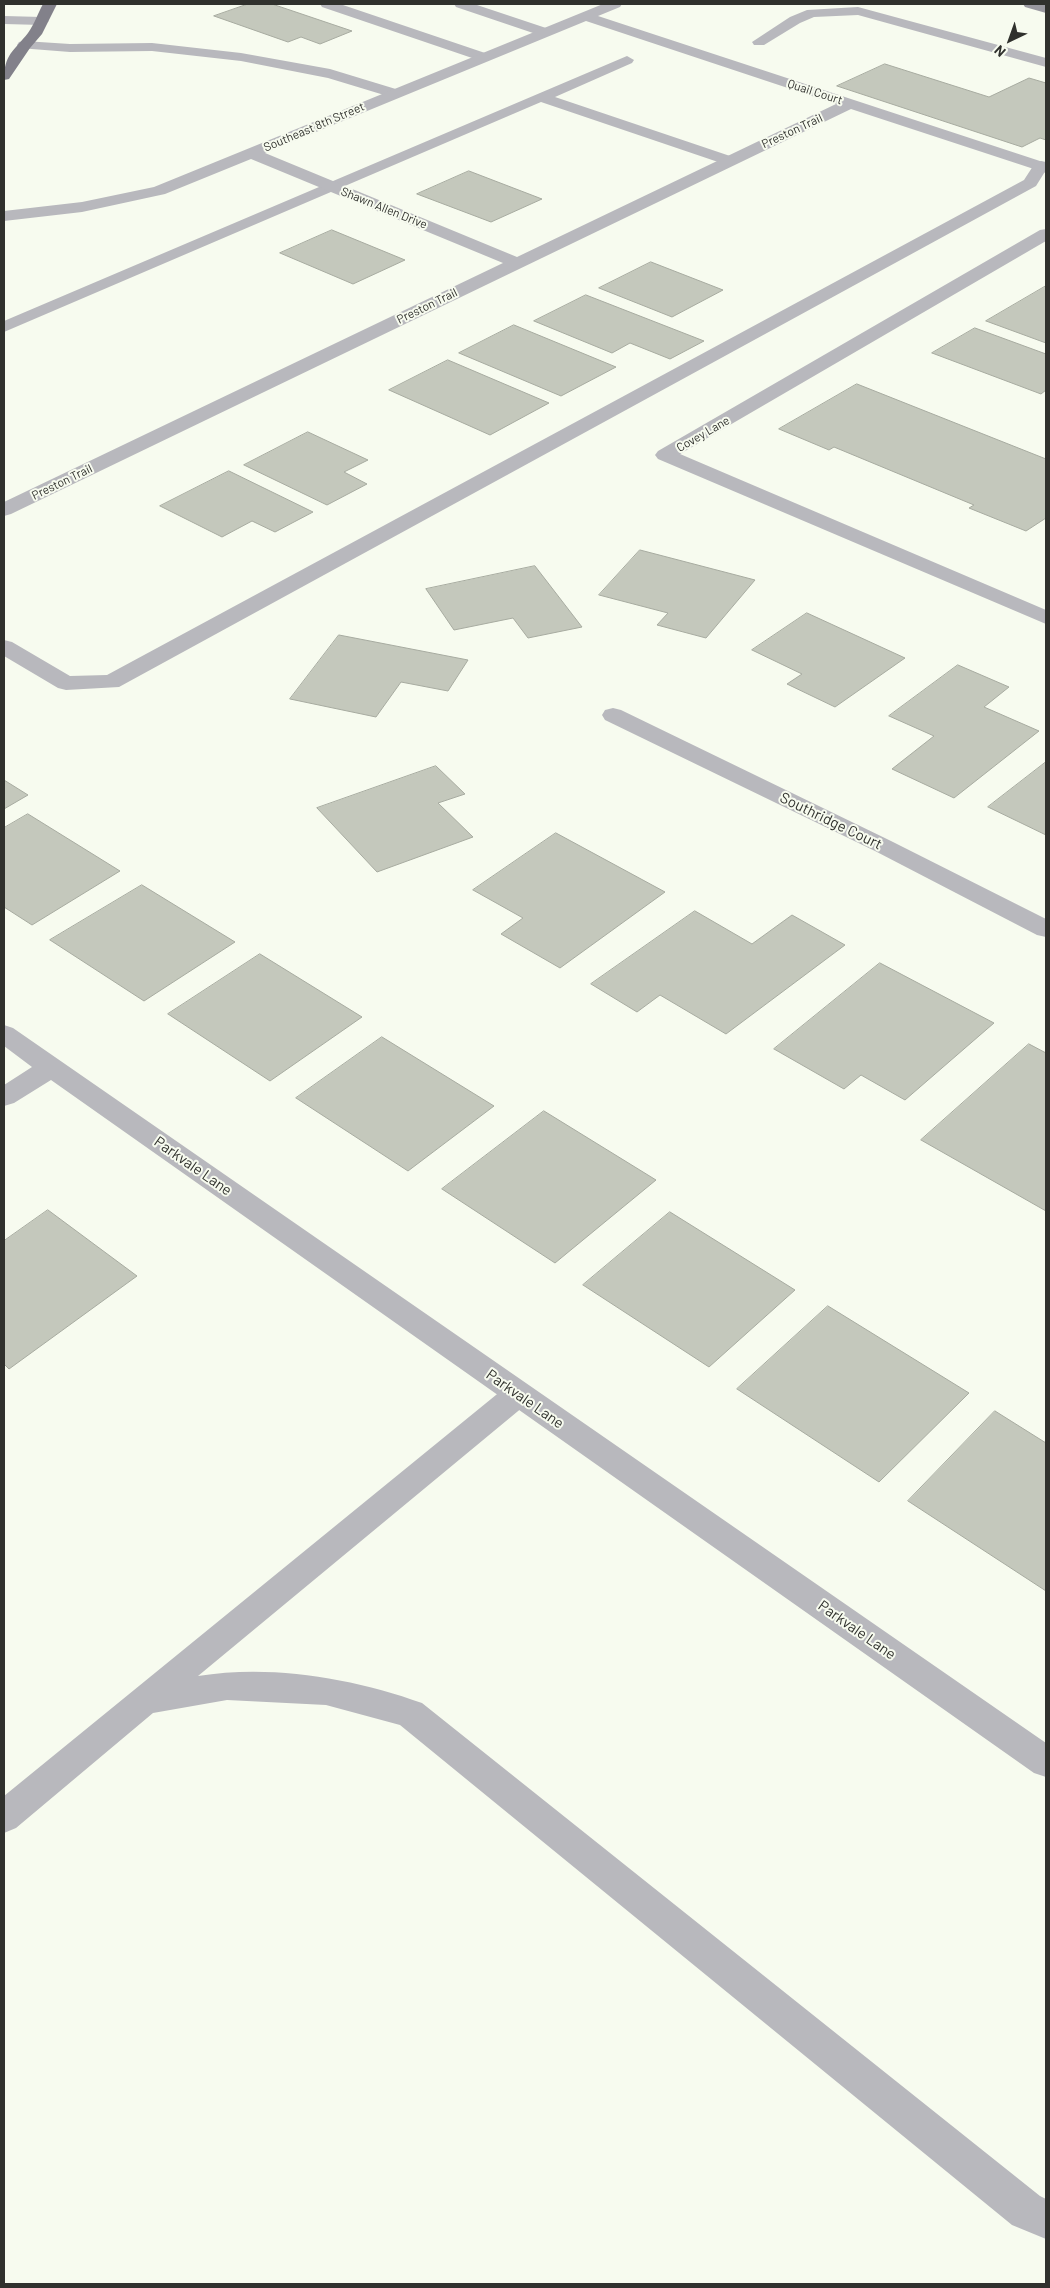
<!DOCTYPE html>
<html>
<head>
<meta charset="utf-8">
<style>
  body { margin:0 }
  #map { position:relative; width:1050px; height:2288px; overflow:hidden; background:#f7fbef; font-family:Barlow,sans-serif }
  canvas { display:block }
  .frame { position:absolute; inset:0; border:5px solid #30312d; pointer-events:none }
  .north { position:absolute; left:985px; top:15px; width:50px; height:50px; -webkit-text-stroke:4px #f7fbef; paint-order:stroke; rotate:222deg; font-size:14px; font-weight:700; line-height:20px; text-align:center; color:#30312d }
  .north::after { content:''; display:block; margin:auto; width:18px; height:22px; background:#30312d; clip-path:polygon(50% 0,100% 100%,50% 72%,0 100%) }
</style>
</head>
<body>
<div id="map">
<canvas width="1050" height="2288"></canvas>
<div class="frame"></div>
<div class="north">N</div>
</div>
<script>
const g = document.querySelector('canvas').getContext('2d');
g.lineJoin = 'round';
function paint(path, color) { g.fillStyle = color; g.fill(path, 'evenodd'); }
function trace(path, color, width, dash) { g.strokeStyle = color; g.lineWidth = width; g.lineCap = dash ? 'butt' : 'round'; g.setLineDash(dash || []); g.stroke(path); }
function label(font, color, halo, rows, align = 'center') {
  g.font = font + ' Barlow,sans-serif'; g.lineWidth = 4; g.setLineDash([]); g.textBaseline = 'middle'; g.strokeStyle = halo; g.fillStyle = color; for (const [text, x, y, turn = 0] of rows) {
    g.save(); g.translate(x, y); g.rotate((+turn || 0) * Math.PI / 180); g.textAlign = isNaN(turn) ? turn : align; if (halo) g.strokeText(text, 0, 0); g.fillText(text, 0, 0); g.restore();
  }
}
const building = new Path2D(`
  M248,4H272L352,31L320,44L301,37L288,42L214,16Z
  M885,64L989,97L1029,78L1046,83V140L1040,138L1022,147L837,86Z
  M469,171L542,199L491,222L417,194Z
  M332,230L405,260L353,284L280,253Z
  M651,262L723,290L672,317L599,288Z
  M1046,286V343L986,321Z
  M586,295L704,341L670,359L630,343L612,353L534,321Z
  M514,325L616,367L561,396L459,353Z
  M975,328L1046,354V390L1041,394L932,353Z
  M448,360L549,403L490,435L389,390Z
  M857,384L1046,459V518L1026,531L969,508L974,505L834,447L829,450L779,429Z
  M308,432L368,460L344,472L367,484L327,505L244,465Z
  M229,471L313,512L275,532L252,521L222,537L160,506Z
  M640,550L755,580L706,638L657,625L668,613L599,595Z
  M535,566L582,627L528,638L513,618L454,630L426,589Z
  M807,613L905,658L835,707L787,684L802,674L752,650Z
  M339,635L468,660L448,691L401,682L376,717L290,699Z
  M958,665L1009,687L984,707L1039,731L954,798L892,769L934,736L889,716Z
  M1046,762V835L988,807Z
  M436,766L465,794L438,803L473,837L377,872L317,808Z
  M4,780L28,795L4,809Z
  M28,814L120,871L32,925L4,907V828Z
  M556,833L665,892L560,968L501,934L523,918L473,890Z
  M142,885L235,942L144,1001L50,940Z
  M695,911L752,944L792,915L845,945L726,1034L660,995L637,1012L591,984Z
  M260,954L362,1017L270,1081L168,1014Z
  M880,963L994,1023L905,1100L861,1075L844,1089L774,1049Z
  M382,1037L494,1106L408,1171L296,1098Z
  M1029,1044L1046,1053V1211L921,1140Z
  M544,1111L656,1180L555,1263L442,1189Z
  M48,1210L137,1276L9,1369L4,1364V1241Z
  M670,1212L795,1290L709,1367L583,1285Z
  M828,1306L969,1393L879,1482L737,1389Z
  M995,1411L1046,1443V1591L908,1501Z`);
paint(building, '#c4c8bc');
trace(building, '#a7aba0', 1);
paint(new Path2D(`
  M320,4H340L488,54L490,57L488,60H478L322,7Z
  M454,4H474L549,29L551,32L549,35H539L456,7Z
  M858,7L1046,58V67L858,15L814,17L800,23L764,45H754L752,42L790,17L807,10Z
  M24,41L70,44L152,43L241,53L330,69L399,90L402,93L399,96L394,98L328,78L241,61L152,51L70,52L19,48L17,45L19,42Z
  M627,56L634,60L632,63L555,97L736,158L738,161L736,164H724L541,102L4,332V321Z
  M1041,161L1046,162V170L1036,186L119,687L66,690L58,688L4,656V640L12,642L70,676L107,675L1024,180L1035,163Z
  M518,1382L529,1386L533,1394L529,1402L198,1676C270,1664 353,1678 422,1703L1040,2196L1046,2199V2239L1012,2225L400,1725L326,1705L227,1700L153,1713L16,1828L4,1833V1796L507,1386Z`), '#b8b8bd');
paint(new Path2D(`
  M603,4H622L620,7L598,16L1046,163V173L851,109L11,514L4,516V502L503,263L251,159L165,194L82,212L4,221V211L82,202L154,187ZM586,21L836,104L517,257L265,153Z
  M4,16L42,17L49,21L42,25L4,24Z
  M1046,229V241L680,454L1046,610V624L658,459L655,455L658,451L1040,230Z
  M613,708L621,710L891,841L1046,919V937L1037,935L875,851L605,720L602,715L605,710Z
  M4,1025L13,1028L1046,1743V1777L1034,1773L51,1080L14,1103L4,1106V1085L32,1067L4,1046Z`), '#b8b8bd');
paint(new Path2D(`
  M1023,4H1046V13L1025,7Z`), '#99989f');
paint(new Path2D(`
  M43,4H57L42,34L30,48L9,79L4,80C4,54 14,51 28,33C34,25 38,13 43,4Z`), '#82818a');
label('12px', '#30312d', '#f7fbef', [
  ["Quail Court",815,92,18],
  ["Southeast 8th Street",314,127,-23],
  ["Preston Trail",792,131,-25],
  ["Shawn Allen Drive",384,208,22],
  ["Preston Trail",427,306,-26],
  ["Covey Lane",703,434,-30],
  ["Preston Trail",62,482,-26]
]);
label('15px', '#30312d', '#f7fbef', [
  ["Southridge Court",831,821,26],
  ["Parkvale Lane",193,1166,35],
  ["Parkvale Lane",525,1399,35],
  ["Parkvale Lane",857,1630,35]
]);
</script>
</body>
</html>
